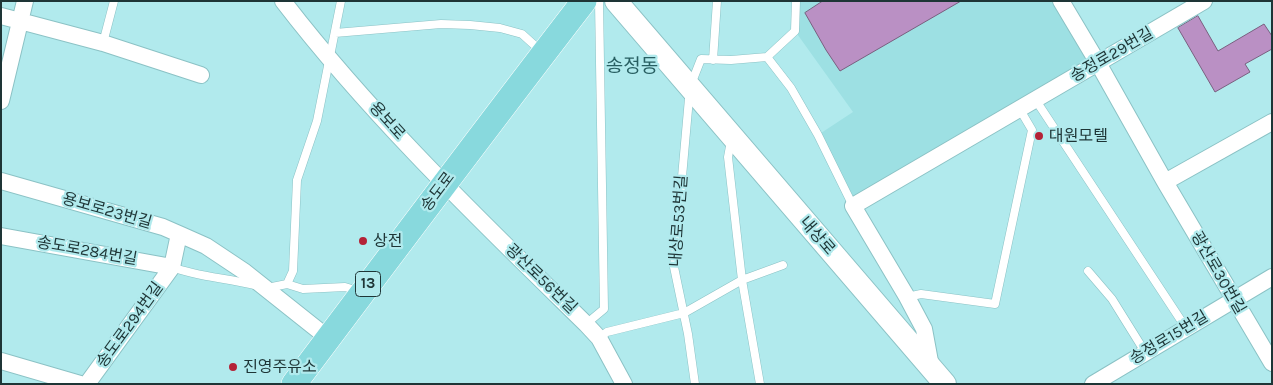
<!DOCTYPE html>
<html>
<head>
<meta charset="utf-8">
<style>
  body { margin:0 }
  #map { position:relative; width:1273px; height:385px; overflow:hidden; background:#b1eaed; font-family:Karla,sans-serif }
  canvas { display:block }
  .frame { position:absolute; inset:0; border:2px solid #1e3536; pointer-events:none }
</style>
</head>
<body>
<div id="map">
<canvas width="1273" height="385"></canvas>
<div class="frame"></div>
</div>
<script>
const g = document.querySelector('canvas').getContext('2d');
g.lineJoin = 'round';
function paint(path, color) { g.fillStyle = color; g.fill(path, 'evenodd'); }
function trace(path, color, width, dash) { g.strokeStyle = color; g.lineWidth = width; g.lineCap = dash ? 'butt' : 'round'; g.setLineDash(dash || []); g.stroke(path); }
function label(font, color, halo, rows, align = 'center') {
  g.font = font + ' Karla,"Noto Sans KR",sans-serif'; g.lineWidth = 4.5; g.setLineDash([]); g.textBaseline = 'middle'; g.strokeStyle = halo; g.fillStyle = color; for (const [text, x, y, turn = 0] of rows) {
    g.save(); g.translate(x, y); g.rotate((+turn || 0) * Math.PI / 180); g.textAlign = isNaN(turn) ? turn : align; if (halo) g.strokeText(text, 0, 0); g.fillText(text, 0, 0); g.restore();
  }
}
paint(new Path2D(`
  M796,1H1061L1098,63L853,206L818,135L853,112L795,31Z`), '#9de0e3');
const building = new Path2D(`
  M823,1H961L840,71L826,50L805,13Z
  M1198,16L1218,51L1264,24L1272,36V49L1245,64L1250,72L1215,92L1178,28Z`);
paint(building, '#ba90c4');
trace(building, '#795f7f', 1);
const service = new Path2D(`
  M335,33L441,24L470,25L500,28L522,34L542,52
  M103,43L114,1
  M767,57L795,31L796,1
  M713,60L717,1
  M1035,99L1186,328
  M731,141L728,157L742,280L760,384
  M172,267C198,277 227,278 254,285
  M1088,271L1112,299L1145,352
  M287,284L303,289L345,287L358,291
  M267,288L287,284L293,271L297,180L317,121L341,1
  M907,297L921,294L995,304L1032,130L1019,108
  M586,324L604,309L599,1
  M599,338L607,332L684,313L742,280L783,265
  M695,384L688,334L674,267L690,87L701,59L731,60L767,57L791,88L818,135L853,206`);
const minor = new Path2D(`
  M283,1C373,118 481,221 586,324L599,338L624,384
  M1061,1L1098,63L1165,182L1272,363
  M1,16L103,43L201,75
  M1,101L25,1
  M1,181L163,227L179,234L172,267L87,384
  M1165,182L1272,122
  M179,234L206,246L245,272L328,338
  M1,236L172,267
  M1,361L80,384
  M931,367L924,329L907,297L853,206L1204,1
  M1093,384L1272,277`);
const secondary = new Path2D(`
  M616,1L945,384`);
const primary = new Path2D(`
  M294,384C390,256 486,128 584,1`);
trace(service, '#8bc2c5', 9);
trace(minor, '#8bc2c5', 18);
trace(secondary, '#8bc2c5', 24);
trace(primary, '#fff', 26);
trace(service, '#fff', 8);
trace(minor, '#fff', 16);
trace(secondary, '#fff', 22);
trace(primary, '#88d9dd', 25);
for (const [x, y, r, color] of [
  [1039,136,5,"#b42237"],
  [363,241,5,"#b42237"],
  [233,367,5,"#b42237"]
]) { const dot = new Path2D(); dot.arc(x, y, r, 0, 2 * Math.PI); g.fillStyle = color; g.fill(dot); trace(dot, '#b1eaed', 2); }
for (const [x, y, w] of [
  [368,284,25]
]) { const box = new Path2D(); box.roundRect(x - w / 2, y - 12.5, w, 25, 4); g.fillStyle = '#b1eaed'; g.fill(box); trace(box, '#1e3536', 1); }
label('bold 15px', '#1e3536', null, [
  ["13",368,284]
]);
label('16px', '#1e3536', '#b1eaed', [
  ["송정로29번길",1112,55,-30],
  ["용보로",387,121,48],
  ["송도로",438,192,-53],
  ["용보로23번길",107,211,16],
  ["내상로53번길",679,221,-86],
  ["내상로",817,236,49],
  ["송도로284번길",87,251,10],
  ["광산로30번길",1218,273,60],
  ["광산로56번길",541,279,44],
  ["송도로294번길",130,325,-54],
  ["송정로15번길",1169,338,-31]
]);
label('16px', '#1e3536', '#b1eaed', [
  ["대원모텔",1049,136],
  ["상전",373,241],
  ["진영주유소",243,367]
], 'left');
label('19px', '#285f62', '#b1eaed', [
  ["송정동",632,67]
]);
</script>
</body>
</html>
